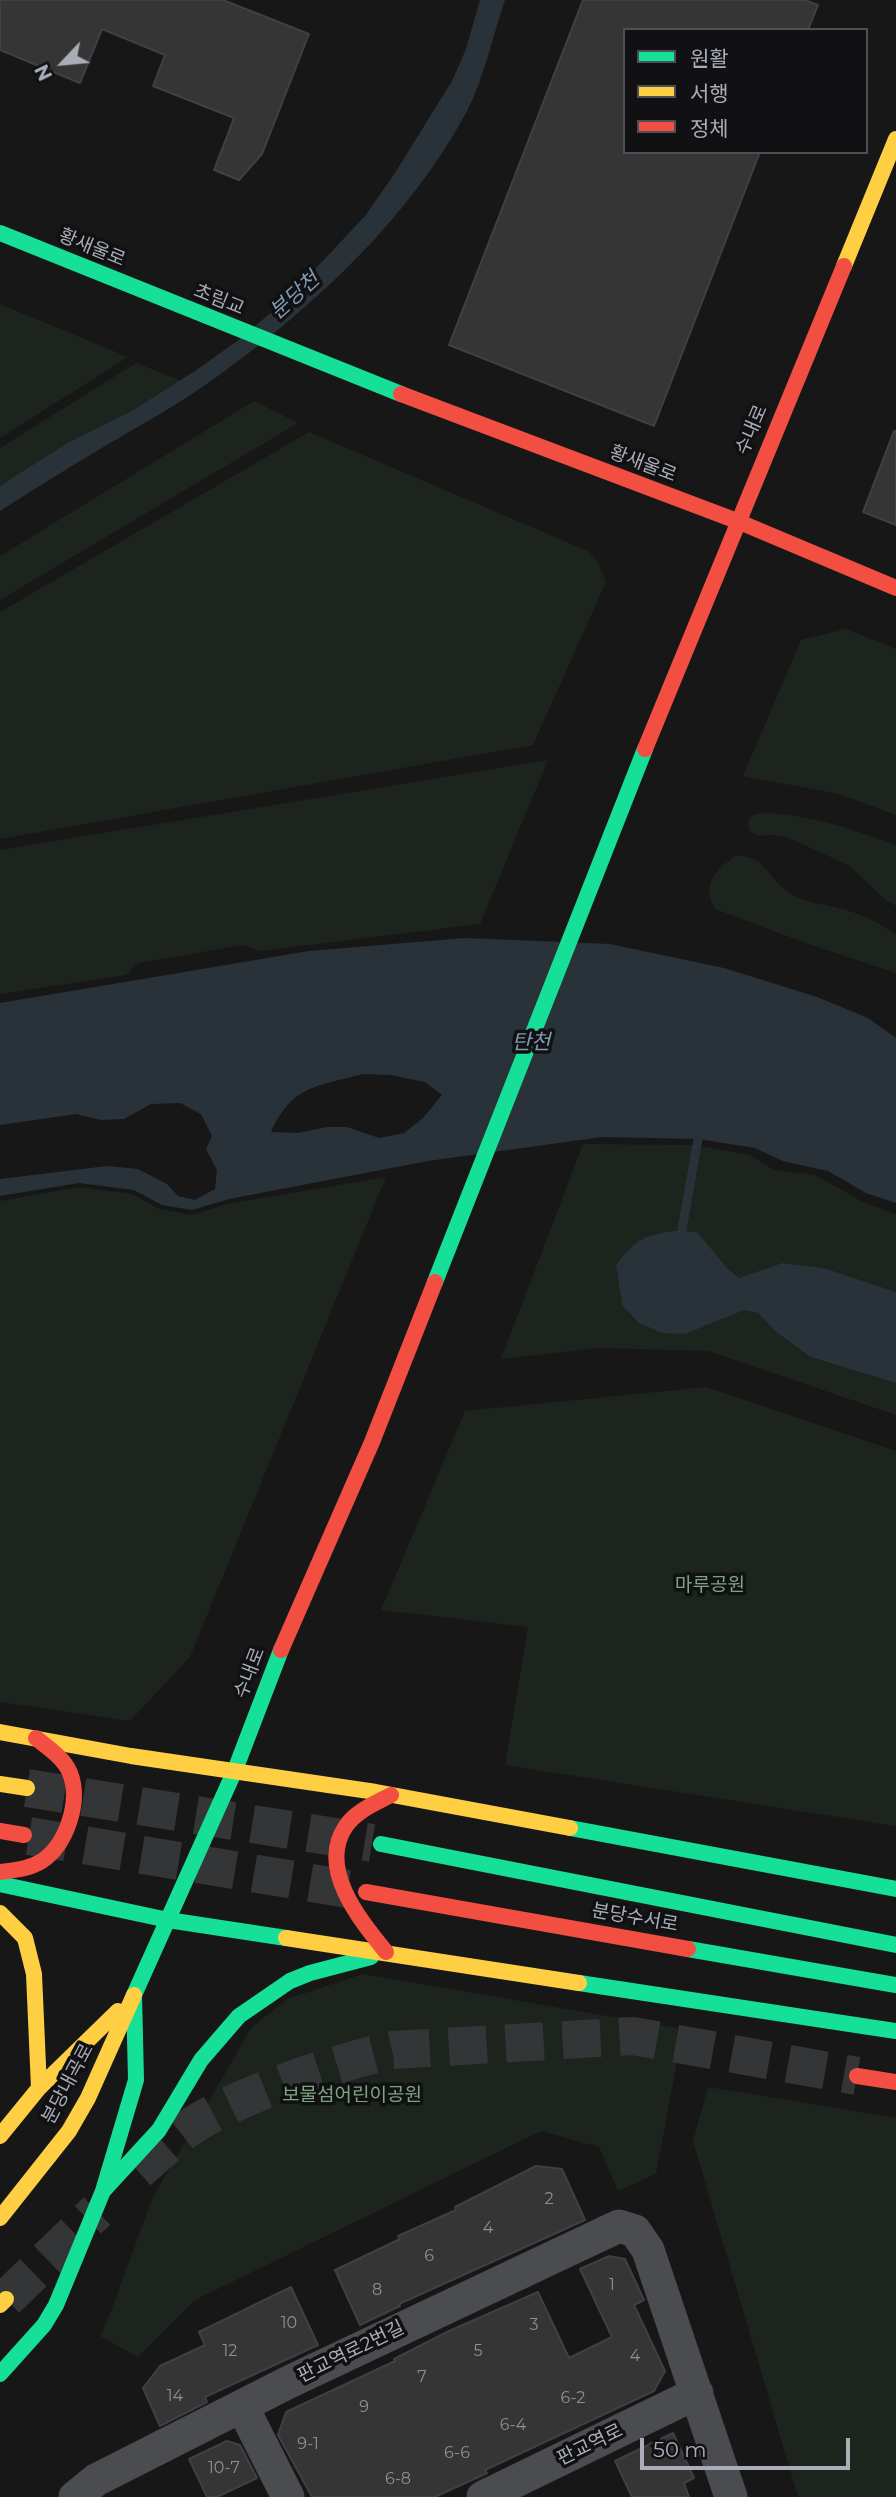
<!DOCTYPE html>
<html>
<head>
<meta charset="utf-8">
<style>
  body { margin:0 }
  #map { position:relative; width:896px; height:2497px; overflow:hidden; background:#171717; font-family:Montserrat,"Noto Sans KR",sans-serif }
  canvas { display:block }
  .legend { position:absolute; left:623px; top:28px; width:245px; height:126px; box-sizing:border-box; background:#111113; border:2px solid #4d4f55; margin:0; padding:9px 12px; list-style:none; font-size:21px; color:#a8adb8 }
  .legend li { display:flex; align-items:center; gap:14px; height:35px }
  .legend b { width:35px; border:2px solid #4d4f55 }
  .north { position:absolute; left:28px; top:28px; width:70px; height:70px; -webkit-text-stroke:5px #111113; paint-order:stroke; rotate:244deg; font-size:19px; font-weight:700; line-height:28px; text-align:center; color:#a8adb8 }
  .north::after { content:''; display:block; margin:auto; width:24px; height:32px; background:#a8adb8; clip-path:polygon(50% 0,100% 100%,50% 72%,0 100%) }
  .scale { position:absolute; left:640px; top:2438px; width:210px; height:32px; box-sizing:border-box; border:4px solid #a8adb8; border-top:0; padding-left:9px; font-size:21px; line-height:24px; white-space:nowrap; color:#a8adb8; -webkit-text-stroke:5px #111113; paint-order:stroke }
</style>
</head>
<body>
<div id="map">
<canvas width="896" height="2497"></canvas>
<ul class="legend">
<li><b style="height:9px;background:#16e098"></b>원활</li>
<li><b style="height:9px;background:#ffcf43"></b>서행</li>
<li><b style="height:9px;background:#f24e42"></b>정체</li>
</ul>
<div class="north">N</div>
<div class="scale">50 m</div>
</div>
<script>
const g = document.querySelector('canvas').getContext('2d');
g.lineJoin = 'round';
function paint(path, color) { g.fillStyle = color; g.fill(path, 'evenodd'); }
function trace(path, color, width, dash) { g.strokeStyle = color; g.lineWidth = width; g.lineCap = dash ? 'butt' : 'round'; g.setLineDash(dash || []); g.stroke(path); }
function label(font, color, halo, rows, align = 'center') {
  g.font = font + ' Montserrat,"Noto Sans KR",sans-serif'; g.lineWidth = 7; g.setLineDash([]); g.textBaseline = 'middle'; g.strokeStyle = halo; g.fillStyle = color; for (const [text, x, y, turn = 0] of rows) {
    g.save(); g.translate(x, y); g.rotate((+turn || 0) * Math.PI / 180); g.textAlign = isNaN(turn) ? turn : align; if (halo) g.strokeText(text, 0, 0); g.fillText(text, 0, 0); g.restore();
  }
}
paint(new Path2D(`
  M0,304L128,357L0,438Z
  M136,363L190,384L0,501V448Z
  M254,401L298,423L0,600V556Z
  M309,432L588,551L598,562L606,582L533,745L0,839V612Z
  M846,629L896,649V815L839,794L743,776L801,640Z
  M548,760L480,924L260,951L243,945L138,963L126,975L0,994V850Z
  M764,813C810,815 853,829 896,845V906L883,898L850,866L789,838L772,835L758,836L749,830V819L754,814Z
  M736,856C766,855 767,878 788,892C808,905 830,904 852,912C867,917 883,925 896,935V973L803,942L715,909C701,886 715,869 736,856Z
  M583,1144L695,1145L750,1155L774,1170L815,1175L863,1202L896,1214V1292L824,1268L782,1263L739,1278L727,1268L698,1233L616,1265L622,1305L704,1327L724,1316L744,1310L758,1313L776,1332L809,1357L896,1383V1415L708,1351L597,1348L501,1359Z
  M386,1177L190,1657L130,1721L0,1702V1201L79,1187L132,1194L159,1209L192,1215L227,1204Z
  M706,1387L896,1451V1826L505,1765L528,1627L381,1610L465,1411Z
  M363,1974L683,2029L656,2174L618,2191L599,2147L541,2131L195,2300L138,2357L100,2336L109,2316L153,2197L252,2027L287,1999Z
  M708,2087L896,2118V2497H798L693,2141Z`), '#1d241e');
paint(new Path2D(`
  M480,0H505C493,35 484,78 467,111C411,216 317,304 222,373C183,402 141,425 100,449C66,469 33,490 0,511V486L71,441L130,412L195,371L240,339L288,298L365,216L395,173L452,81L466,49Z
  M465,938L610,944L724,968L817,997L868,1018L896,1038V1203L866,1193L828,1171L783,1161L755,1148L698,1139L602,1137L428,1161L229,1199L192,1210L162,1205L134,1190L79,1183L0,1196V1179L107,1166L138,1169L167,1184L178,1196L195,1200L215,1189L217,1170L206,1149L212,1136L201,1114L180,1103L151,1104L124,1119L101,1120L76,1114L0,1125V1003L309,951ZM363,1074L390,1075L425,1082L442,1095L423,1118L404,1133L379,1138L347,1127H327L298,1133L271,1132C292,1085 318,1086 363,1074Z
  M682,1230L698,1233L727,1268L739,1278L782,1263L824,1268L896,1292V1383L810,1357L776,1332L758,1313L744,1310L685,1334L663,1333L639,1323L622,1305L616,1265C638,1236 646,1235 682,1230Z`), '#2a3239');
trace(new Path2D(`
  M682,1230L698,1139`), '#2a3239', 9);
const building = new Path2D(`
  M0,0H223L309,34L262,154L239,180L214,170L234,118L153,86L165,55L102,29L80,83L0,50Z
  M583,0H805L818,5L808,30H625V152H760L654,426L449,345Z
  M894,431H896V525L863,512Z
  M536,2166L562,2169L585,2220L399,2304L400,2306L360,2325L335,2270L400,2239L398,2236L456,2210L455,2207Z
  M609,2256L625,2259L644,2300L634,2305L665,2371L654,2391L485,2470L487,2473L435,2497H312L278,2435L286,2412L395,2361L394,2359L449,2331L538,2292L569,2358L612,2337L580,2269Z
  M291,2287L318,2345L205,2397L207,2402L160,2426L143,2388L160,2366L205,2345L199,2332Z
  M673,2433L694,2478L684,2483L689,2497H632L615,2461Z
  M227,2441L240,2445L257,2478L217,2497H207L189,2459Z`);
paint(building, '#353536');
trace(building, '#3f4043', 2);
trace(new Path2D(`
  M27,1788L372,1843
  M29,1836L366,1892
  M138,2171C154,2157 170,2142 187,2129C239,2094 332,2064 393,2050L633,2036L857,2076
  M6,2299L97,2211`), '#343537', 38, [38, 19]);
trace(new Path2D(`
  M242,2406L288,2497
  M75,2497L96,2480L289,2382L619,2226L635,2231L648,2250L731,2497
  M483,2497L697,2393`), '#4b4c50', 33);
trace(new Path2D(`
  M0,233L401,394
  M435,1282L645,749
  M570,1828L896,1889
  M381,1844L896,1945
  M0,1884L168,1920L286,1938
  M688,1949L896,1985
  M579,1983L896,2031
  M134,1995L235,1770L281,1650
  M103,2191L159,2130L201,2060L239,2016L290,1981L310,1973L371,1957
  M0,2374L44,2325L56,2305L103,2191L136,2080L134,1995`), '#16e098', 16);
trace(new Path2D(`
  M844,266L896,139
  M0,1732L131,1756L376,1792L570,1828
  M0,1784L27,1788
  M0,1913L25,1938L34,1974L39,2088
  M286,1938L579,1983
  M0,2136L39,2088L118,2011
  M0,2218L69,2131L88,2098L134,1995
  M0,2305L6,2299`), '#ffcf43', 16);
trace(new Path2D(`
  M401,394L737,521L896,588
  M645,749L844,266
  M281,1650L372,1442L435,1282
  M0,1831L24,1835
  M0,1872C15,1870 29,1869 42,1861C67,1844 81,1801 70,1773C64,1758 48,1748 36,1738
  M366,1892L688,1949
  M386,1952C360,1920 317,1868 346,1826C356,1811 376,1803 391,1795
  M857,2076L896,2082`), '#f24e42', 16);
label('16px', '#8b8f98', null, [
  ["2",549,2199],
  ["4",488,2228],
  ["6",429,2256],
  ["1",612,2285],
  ["8",377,2290],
  ["10",289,2323],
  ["3",534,2325],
  ["12",230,2351],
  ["5",478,2351],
  ["4",635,2356],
  ["7",422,2377],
  ["14",175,2396],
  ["6-2",573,2398],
  ["9",364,2407],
  ["6-4",513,2425],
  ["9-1",308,2444],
  ["6-6",457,2453],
  ["10-7",224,2468],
  ["6-8",398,2479]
]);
label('19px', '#a8adb8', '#111113', [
  ["황새울로",92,248,22],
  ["초림교",219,300,22],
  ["수내로",752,430,-67],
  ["황새울로",643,464,21],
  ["수내로",250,1673,-69],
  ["분당수서로",635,1918,10],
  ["분당내곡로",68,2084,-62],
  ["판교역로2번길",351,2352,-26],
  ["판교역로",590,2445,-26]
]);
label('19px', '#7fa381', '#111113', [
  ["마루공원",710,1585],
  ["보물섬어린이공원",352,2095]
]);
label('italic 21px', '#7f9bb3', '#111113', [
  ["분당천",295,296,-42],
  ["탄천",531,1043]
]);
</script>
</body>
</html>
